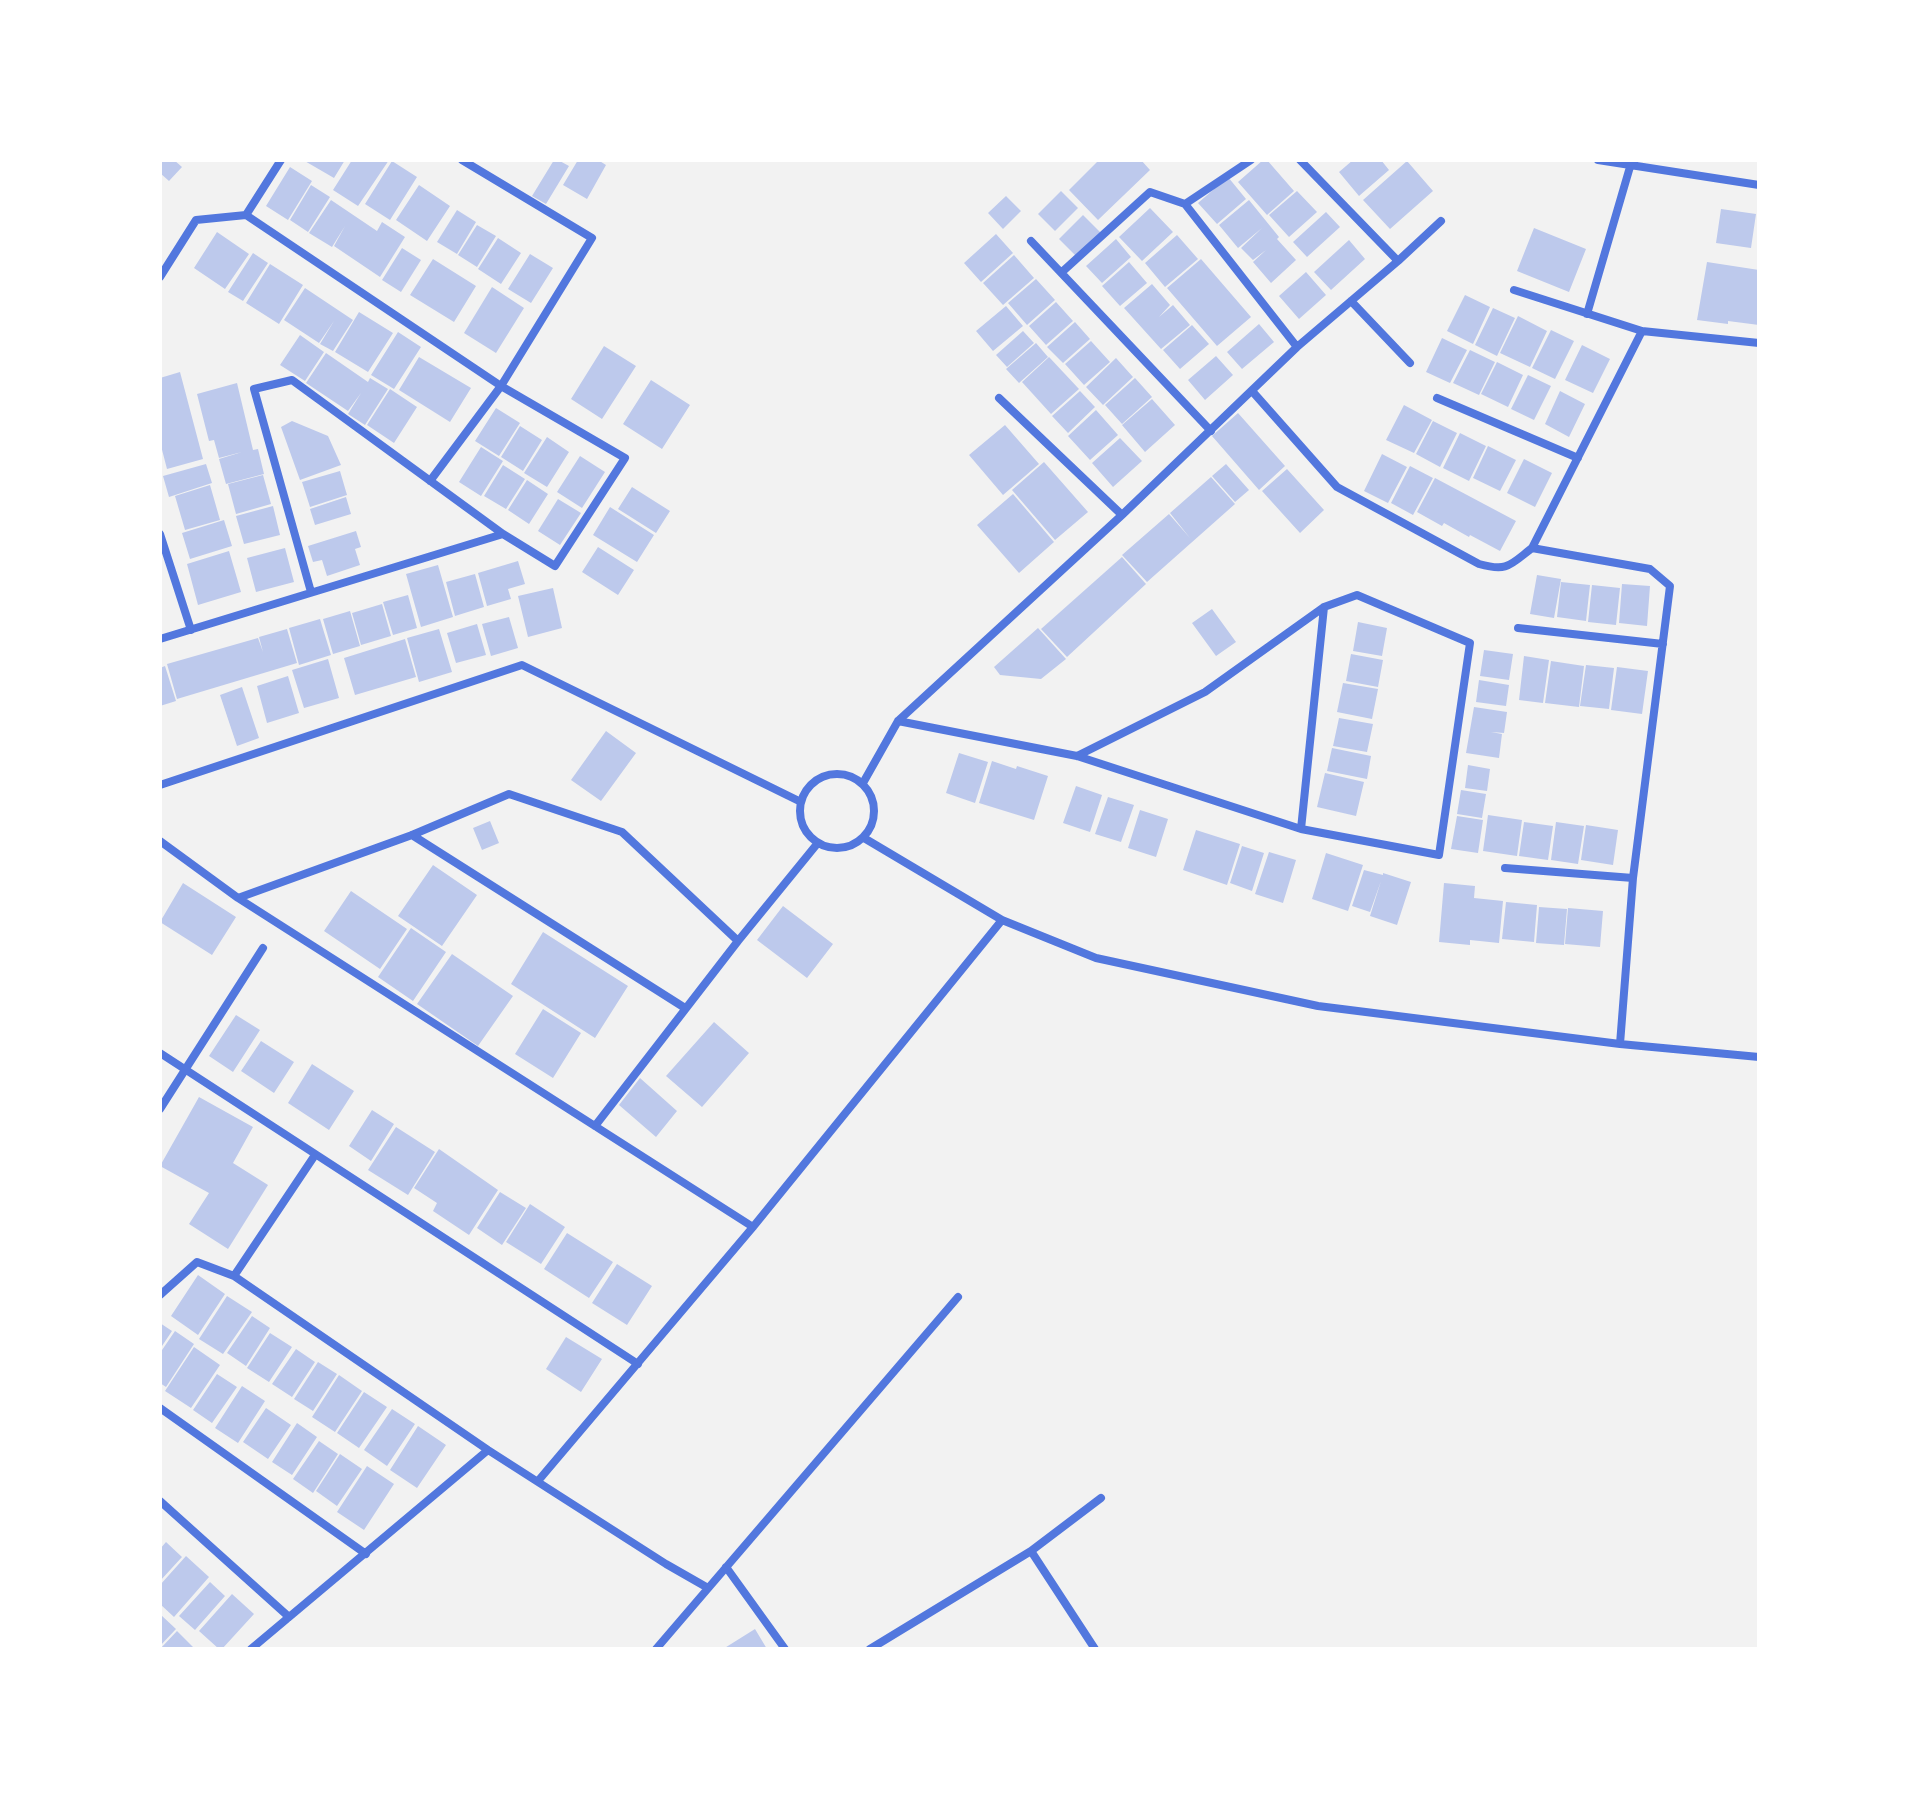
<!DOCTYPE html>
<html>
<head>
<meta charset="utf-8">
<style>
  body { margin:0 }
  #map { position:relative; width:1919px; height:1809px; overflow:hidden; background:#f2f2f2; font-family:Arial,sans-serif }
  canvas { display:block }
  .frame { position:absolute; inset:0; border:162px solid #fff; pointer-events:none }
</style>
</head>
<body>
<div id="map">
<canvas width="1919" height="1809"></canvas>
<div class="frame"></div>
</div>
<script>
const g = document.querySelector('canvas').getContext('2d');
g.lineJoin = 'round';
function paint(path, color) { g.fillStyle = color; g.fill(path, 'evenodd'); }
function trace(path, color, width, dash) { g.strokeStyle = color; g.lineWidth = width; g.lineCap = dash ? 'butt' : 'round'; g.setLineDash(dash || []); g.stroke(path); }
paint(new Path2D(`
  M160,160H174L182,167L169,181L160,173Z
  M303,160H345L334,178Z
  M352,160H389L358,206L333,190Z
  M554,160H558L569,166L546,204L532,196Z
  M578,160H598L606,165L587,199L563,185Z
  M1099,160H1141L1150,170L1098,220L1069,190Z
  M1263,160H1267L1294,191L1267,215L1238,182Z
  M1353,160H1381L1389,170L1359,196L1339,172Z
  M392,161L417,177L390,220L365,204Z
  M1407,161L1433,191L1390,229L1363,200Z
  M290,167L312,181L288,220L266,206Z
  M1228,177L1246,199L1217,224L1198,203Z
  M311,185L330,197L308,232L290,220Z
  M419,185L450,206L427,241L396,220Z
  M1061,191L1078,208L1055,231L1038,214Z
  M1297,191L1317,212L1289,237L1269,215Z
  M1006,196L1021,211L1003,229L988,213Z
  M331,200L377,231L382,222L405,237L380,277L334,246L345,226L332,247L309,233Z
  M1249,200L1279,237L1277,239L1296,260L1271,283L1253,262L1266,250L1253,260L1241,248L1262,228L1238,248L1219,225Z
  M1150,208L1173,232L1142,261L1119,237Z
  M1721,209L1756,214L1751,248L1716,243Z
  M457,210L476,222L457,254L437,242Z
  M1326,212L1340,227L1307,257L1293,242Z
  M1083,215L1101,233L1077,257L1059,239Z
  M477,225L496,236L477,267L458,255Z
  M1534,228L1586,249L1569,292L1517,271Z
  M217,232L249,254L225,289L194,268Z
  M996,234L1013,253L981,282L964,263Z
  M1177,235L1198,259L1165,287L1145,263Z
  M498,238L521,253L501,284L478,269Z
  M1116,239L1131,257L1102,283L1086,266Z
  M1349,240L1365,259L1331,290L1314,272Z
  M402,248L421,260L401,292L382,280Z
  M253,253L268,263L243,301L228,292Z
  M530,254L553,268L531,303L508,289Z
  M1014,255L1034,278L1003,305L983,283Z
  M433,259L476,286L454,322L410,295Z
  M1201,259L1251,317L1217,346L1167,288Z
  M1129,262L1147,283L1120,306L1102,286Z
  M1707,262L1759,270V325L1728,321V324L1697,320Z
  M270,264L303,285L279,324L246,303Z
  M1306,272L1326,295L1299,319L1279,296Z
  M1036,279L1055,300L1027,325L1008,303Z
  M1152,284L1170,305L1159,317L1173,305L1190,325L1161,349L1124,308Z
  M492,287L524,308L496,353L464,333Z
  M305,288L353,320L333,351L320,344L334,321L319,343L284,320Z
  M1465,295L1490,307L1473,344L1447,331Z
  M1056,302L1073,321L1046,345L1029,326Z
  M1006,306L1023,326L993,351L976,331Z
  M1493,308L1515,318L1497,356L1475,345Z
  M359,312L393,333L368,372L335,352Z
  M1518,316L1547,331L1530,367L1500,353Z
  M1075,322L1090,339L1063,363L1047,347Z
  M1259,324L1274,342L1242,369L1227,352Z
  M1192,325L1209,344L1180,369L1163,350Z
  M1551,330L1574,341L1555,379L1532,368Z
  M1023,331L1034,343L1007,367L996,355Z
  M398,332L421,347L394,389L371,375Z
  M300,335L324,352L305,381L280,365Z
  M1442,338L1467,350L1450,383L1426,372Z
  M1091,341L1110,362L1084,385L1065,364Z
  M1036,343L1048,357L1019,383L1006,369Z
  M1582,345L1610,359L1593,393L1565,380Z
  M604,346L636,366L602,419L571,399Z
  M1470,350L1495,362L1479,395L1453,383Z
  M326,353L368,382L370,378L388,389L365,425L348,414L361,393L348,411L306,383Z
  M1216,356L1233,375L1205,400L1188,380Z
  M419,357L471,388L450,422L399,390Z
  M1049,357L1079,389L1051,414L1022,382Z
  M1116,358L1133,377L1103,405L1086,387Z
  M1497,362L1523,375L1508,407L1481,394Z
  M180,372L203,459L167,469L160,442V378Z
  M1528,375L1551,386L1534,420L1511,409Z
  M1135,378L1152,397L1122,424L1105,405Z
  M651,380L690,405L662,449L623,424Z
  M237,383L253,450L258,449L264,474L226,484L219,459L242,452L219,458L214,440L209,441L197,394Z
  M390,389L417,407L394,443L367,425Z
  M1080,391L1095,407L1068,433L1052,416Z
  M1560,391L1585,404L1569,437L1545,424Z
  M1152,399L1175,425L1145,452L1122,425Z
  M1404,405L1432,420L1414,453L1386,440Z
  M496,408L520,423L499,456L475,441Z
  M1096,410L1118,435L1090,460L1068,436Z
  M1238,413L1285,466L1259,490L1212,436Z
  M292,421L328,436L341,465L300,480L281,427Z
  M1433,421L1457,433L1440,467L1416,454Z
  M1005,425L1039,464L1003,495L969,455Z
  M520,426L542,440L523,471L501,457Z
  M1460,433L1486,446L1469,481L1443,468Z
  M547,437L569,452L547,487L524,473Z
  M1120,438L1142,461L1113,487L1092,463Z
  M1488,446L1516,460L1500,491L1473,478Z
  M481,447L503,461L481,496L459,482Z
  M1382,454L1407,467L1388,503L1364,491Z
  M580,456L605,472L582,508L557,492Z
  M1524,459L1552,473L1535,507L1507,493Z
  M1044,462L1088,512L1055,540L1012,490Z
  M206,464L212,483L169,497L163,476Z
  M1226,464L1249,490L1235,502L1212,476Z
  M503,465L525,479L506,509L484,496Z
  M1410,466L1433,478L1413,515L1391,503Z
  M1287,469L1324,510L1300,533L1262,491Z
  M340,471L347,495L310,507L302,482Z
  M263,475L271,504L236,514L228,484Z
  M1211,477L1235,504L1147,582L1122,555L1169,514L1190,538L1170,513Z
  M1435,478L1516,521L1500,551L1470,535L1469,537L1444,523L1442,526L1417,512Z
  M527,480L548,494L529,524L508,510Z
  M210,485L220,520L185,530L175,496Z
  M632,487L670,511L656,533L618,509Z
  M1013,494L1054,542L1019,573L977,525Z
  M346,497L351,514L315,525L310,509Z
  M558,499L581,513L560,545L538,531Z
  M273,506L280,535L244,544L236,516Z
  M610,507L654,535L637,562L593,535Z
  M224,520L232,546L190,559L182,533Z
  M356,531L361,547L355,549L360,565L327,576L322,560L313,562L308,546Z
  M598,547L634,570L618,595L582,572Z
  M285,548L294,582L256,592L247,558Z
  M229,551L241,592L198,605L187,564Z
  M1122,557L1146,584L1067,657L1041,629Z
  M518,561L525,584L508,589L511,599L487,606L478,573Z
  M438,565L453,617L421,627L406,574Z
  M475,574L484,607L455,616L446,582Z
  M1537,575L1561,579L1554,618L1530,614Z
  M1561,582L1590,585L1586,621L1557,617Z
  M1622,584L1650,586L1647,626L1619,623Z
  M1592,585L1620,588L1616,625L1588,622Z
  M553,588L562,628L528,637L518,596Z
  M408,595L417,628L393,635L383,602Z
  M382,604L391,636L361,645L352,613Z
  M1212,609L1236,642L1216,656L1192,623Z
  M350,611L360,646L333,654L323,619Z
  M509,617L518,648L491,656L482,624Z
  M320,619L331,655L299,665L289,628Z
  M1358,622L1387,628L1382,656L1353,651Z
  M477,624L486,655L456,663L447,633Z
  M1038,628L1066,659L1041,679L1000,675L994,667Z
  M287,629L297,663L177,699L167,664L258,638L263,652L259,637Z
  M439,629L452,672L419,682L407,638Z
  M405,639L416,677L355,695L344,658Z
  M1484,650L1513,654L1509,680L1480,676Z
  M1351,654L1383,660L1378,687L1346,681Z
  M1524,656L1549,660L1543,703L1519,700Z
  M328,659L339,698L304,708L292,670Z
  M1551,661L1584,666L1579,707L1545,703Z
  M1586,665L1614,668L1609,709L1580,706Z
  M165,666L176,701L160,706V668Z
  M1617,667L1648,671L1642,714L1611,710Z
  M288,676L299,713L267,723L257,686Z
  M1479,680L1509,685L1506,706L1476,702Z
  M1343,683L1378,689L1372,719L1337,712Z
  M242,687L259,738L237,746L220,695Z
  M1474,707L1507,712L1504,733L1491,732L1502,734L1499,758L1466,753Z
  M1339,718L1373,724L1367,752L1333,746Z
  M606,731L636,753L601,801L571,780Z
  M1332,748L1371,756L1367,779L1327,771Z
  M959,753L988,762L975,803L946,793Z
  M992,761L1016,769L1017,766L1048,776L1034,820L979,803Z
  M1468,765L1490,769L1487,791L1465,788Z
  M1325,773L1364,782L1356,816L1317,807Z
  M1076,786L1102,795L1090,832L1063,823Z
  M1461,790L1486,794L1482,818L1457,814Z
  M1108,797L1134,805L1121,842L1095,834Z
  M1140,810L1168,819L1156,857L1128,848Z
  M1488,815L1522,820L1517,856L1483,851Z
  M1457,816L1483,820L1478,853L1451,849Z
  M490,821L499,843L482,850L473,828Z
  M1524,822L1553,826L1548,860L1519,856Z
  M1556,822L1584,826L1578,864L1551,860Z
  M1586,825L1618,830L1613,865L1581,860Z
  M1196,830L1240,844L1227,885L1183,870Z
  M1242,846L1264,853L1252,891L1230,883Z
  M1269,852L1296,860L1283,903L1255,894Z
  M1326,853L1363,865L1348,911L1312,899Z
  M433,865L477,895L442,946L398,916Z
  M1364,870L1383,875V873L1411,882L1397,925L1370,916L1381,881L1370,912L1352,906Z
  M183,883L236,917L212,955L160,922Z
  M1444,883L1475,886L1474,898L1503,901L1499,943L1470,940V945L1439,942Z
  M351,891L407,929L380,969L324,931Z
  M1506,902L1537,905L1534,942L1502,939Z
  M783,906L833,944L807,978L757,940Z
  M1539,907L1567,909L1564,945L1536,943Z
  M1568,908L1603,911L1600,947L1565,944Z
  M411,928L446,952L413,1001L378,977Z
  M543,932L628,986L595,1038L511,984Z
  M452,954L513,996L478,1046L417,1004Z
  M543,1009L581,1033L553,1078L515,1054Z
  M236,1015L260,1030L233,1072L209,1056Z
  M714,1022L749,1053L702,1107L666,1076Z
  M261,1041L294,1062L274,1093L241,1071Z
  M312,1064L354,1091L329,1130L288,1103Z
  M640,1078L677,1111L656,1137L619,1105Z
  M199,1097L253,1127L233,1163L268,1185L228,1249L189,1224L209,1193L160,1166Z
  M372,1110L394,1124L371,1161L349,1146Z
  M396,1127L435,1152L408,1195L368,1170Z
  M439,1149L498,1190L469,1235L433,1211L437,1203L414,1188Z
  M500,1192L526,1208L502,1245L477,1228Z
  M530,1204L565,1227L541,1264L506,1242Z
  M567,1233L613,1262L589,1298L544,1269Z
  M617,1264L652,1286L627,1325L592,1303Z
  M198,1275L225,1294L198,1335L171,1316Z
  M227,1296L252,1312L223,1354L199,1339Z
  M252,1316L270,1328L246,1366L227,1353Z
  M160,1323L172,1331L160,1349Z
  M175,1331L194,1344L166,1387L160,1383V1353Z
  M270,1333L292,1347L269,1382L247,1368Z
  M566,1337L602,1359L581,1392L546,1369Z
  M194,1347L220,1365L191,1408L165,1391Z
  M296,1349L315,1362L292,1397L272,1384Z
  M318,1362L337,1374L313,1411L294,1399Z
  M217,1374L237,1387L212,1423L193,1410Z
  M339,1375L362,1391L335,1432L312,1417Z
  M242,1386L265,1401L238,1443L215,1428Z
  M364,1392L387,1407L359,1448L337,1433Z
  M266,1408L291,1425L268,1459L243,1442Z
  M392,1409L415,1424L387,1466L364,1450Z
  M297,1423L317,1437L292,1475L272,1462Z
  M418,1426L446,1445L417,1488L390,1470Z
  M319,1441L338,1454L313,1493L293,1479Z
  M340,1454L362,1469L337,1506L316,1491Z
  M367,1466L394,1484L364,1530L337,1512Z
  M166,1542L182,1557L160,1581V1549Z
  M186,1556L209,1577L174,1617L160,1604V1585Z
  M210,1582L225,1596L195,1630L179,1616Z
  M232,1594L254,1614L222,1649H219L199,1631Z
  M161,1615L176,1629L160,1646V1617Z
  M755,1629L767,1649H723Z
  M177,1631L195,1649H160Z`), '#bdc9ec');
trace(new Path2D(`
  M1300,160L1398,261
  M1598,160L1759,185
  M1185,204L1251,160
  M246,215L281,160
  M1031,241L1211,431
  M1062,272L1150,192L1185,204L1297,347
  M160,277L196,220L246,215L501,386L625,458L555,566L503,534L292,380L254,389L311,592
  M1514,290L1642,331L1759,343
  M1351,301L1410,363
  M1587,314L1632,160
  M1252,391L1337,487L1479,564C1508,572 1510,565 1532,548
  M999,398L1122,515
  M1437,398L1578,458
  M430,481L501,386L592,238L462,160
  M160,534L191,630
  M1518,628L1663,644
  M160,639L503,534
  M898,721L1077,756L1301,829L1439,855L1470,643L1357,595L1324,607L1205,692L1077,756
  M800 811a37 37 0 1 1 74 0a37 37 0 1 1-74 0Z
  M863,783L898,721L1122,515L1297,347L1398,261L1441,221
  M160,785L522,665L801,802
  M1301,829L1324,607
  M412,835L685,1008
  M864,838L1002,920L1096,958L1318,1006L1620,1044L1759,1057
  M160,841L238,898L753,1227
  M1505,868L1633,878
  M238,898L412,835L509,794L622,832L738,941
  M1620,1044L1633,878L1670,586L1650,569L1532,548L1642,331
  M160,1053L638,1364
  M160,1109L263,948
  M595,1126L738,941L817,844
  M234,1276L315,1155
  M160,1295L197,1262L234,1276L488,1450L666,1564L708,1588
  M160,1408L366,1554
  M538,1481L753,1227L1002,920
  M160,1501L289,1617
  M1031,1551L1095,1649
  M726,1567L785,1649
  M251,1649L488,1450
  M656,1649L958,1297
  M870,1649L1031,1551L1101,1498`), '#5277de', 8);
</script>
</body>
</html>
